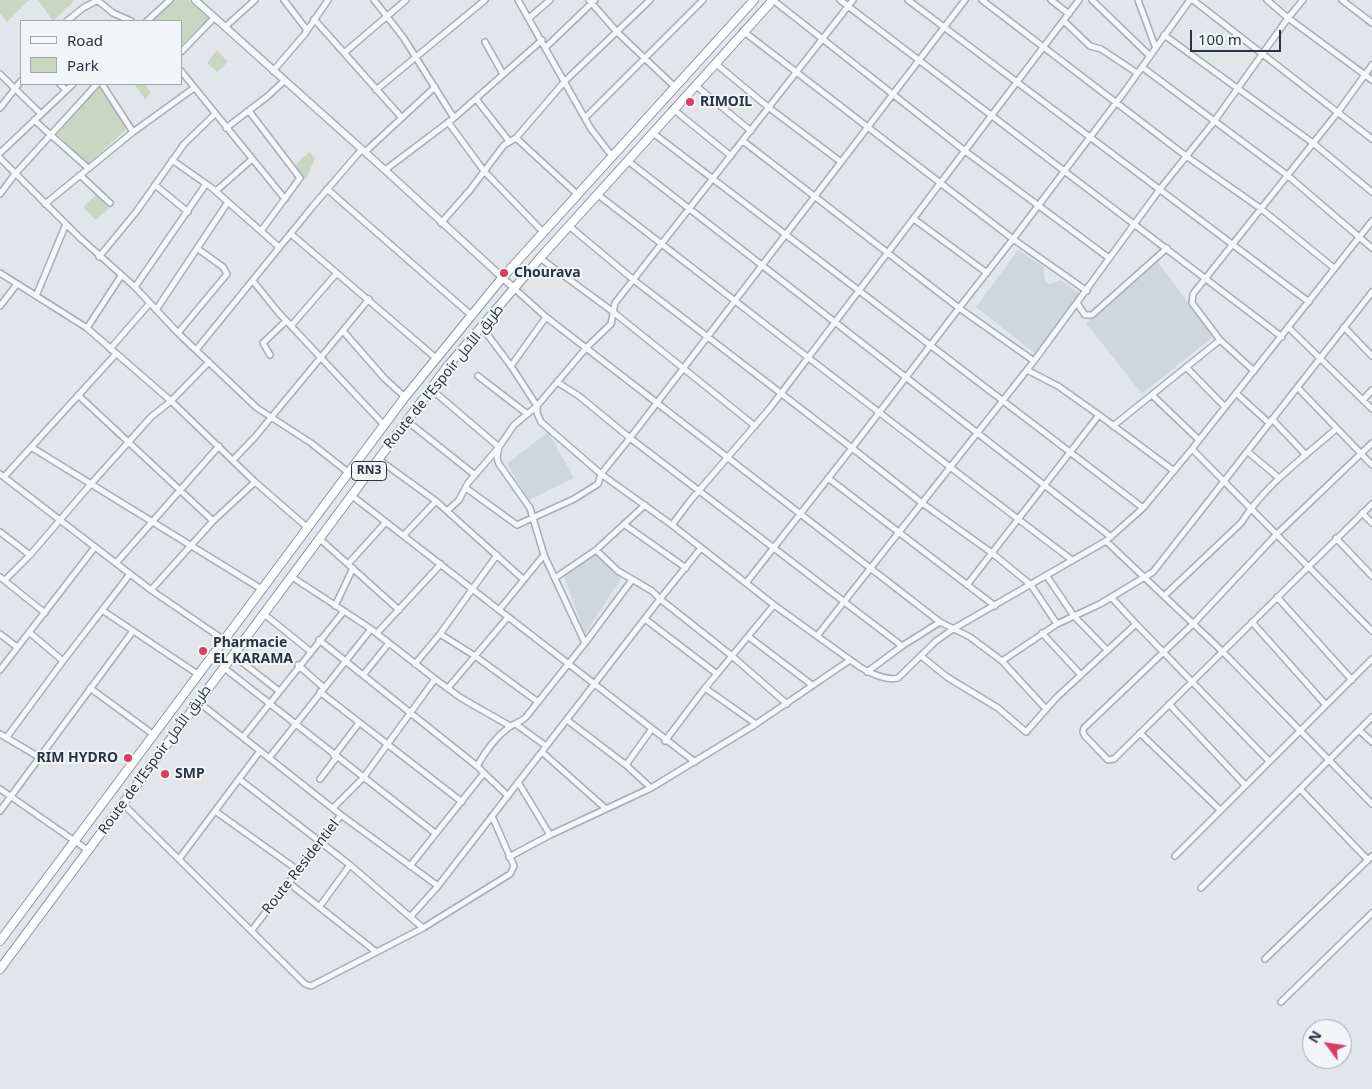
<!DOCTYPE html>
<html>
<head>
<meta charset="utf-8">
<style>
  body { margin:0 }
  #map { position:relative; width:1372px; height:1089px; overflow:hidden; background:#e2e6eb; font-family:"Noto Sans",sans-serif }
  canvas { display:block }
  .legend { position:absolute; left:20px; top:20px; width:162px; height:65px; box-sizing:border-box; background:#f2f5f8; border:1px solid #a1a8b0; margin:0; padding:6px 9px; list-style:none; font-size:15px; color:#283545 }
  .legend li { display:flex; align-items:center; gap:10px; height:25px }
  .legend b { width:25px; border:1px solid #a1a8b0 }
  .north { position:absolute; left:1302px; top:1019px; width:50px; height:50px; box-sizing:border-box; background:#f2f5f8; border:1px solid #a1a8b0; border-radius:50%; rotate:301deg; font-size:14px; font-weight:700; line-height:20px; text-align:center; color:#283545 }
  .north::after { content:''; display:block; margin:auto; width:18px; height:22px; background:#da3d64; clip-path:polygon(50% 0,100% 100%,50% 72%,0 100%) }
  .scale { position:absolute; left:1190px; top:30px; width:91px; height:22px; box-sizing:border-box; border:2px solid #283545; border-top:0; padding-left:6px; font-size:15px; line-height:18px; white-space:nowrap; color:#283545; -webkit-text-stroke:4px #f2f5f8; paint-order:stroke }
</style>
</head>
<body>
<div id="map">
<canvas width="1372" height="1089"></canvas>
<ul class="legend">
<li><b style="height:6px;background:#f5f7f9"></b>Road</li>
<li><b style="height:14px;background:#c9d6c2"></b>Park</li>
</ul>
<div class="north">N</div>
<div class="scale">100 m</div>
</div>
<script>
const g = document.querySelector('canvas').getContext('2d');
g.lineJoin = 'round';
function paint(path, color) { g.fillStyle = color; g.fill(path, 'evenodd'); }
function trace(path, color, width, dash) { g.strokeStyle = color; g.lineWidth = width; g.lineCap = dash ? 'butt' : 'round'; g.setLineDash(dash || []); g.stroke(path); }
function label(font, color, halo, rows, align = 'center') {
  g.font = font + ' "Noto Sans",Cairo,sans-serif'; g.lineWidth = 4; g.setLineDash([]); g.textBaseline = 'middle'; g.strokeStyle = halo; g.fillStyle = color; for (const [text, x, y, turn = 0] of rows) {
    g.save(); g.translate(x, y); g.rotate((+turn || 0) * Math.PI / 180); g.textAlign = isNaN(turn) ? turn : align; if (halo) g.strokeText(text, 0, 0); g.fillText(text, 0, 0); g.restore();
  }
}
paint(new Path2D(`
  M1018,250L1043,266L1045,281L1050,284L1061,280L1082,295L1038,356L976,307Z
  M1157,261L1213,337L1142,394L1086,323Z
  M548,432L574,478L529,500L507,464Z
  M596,552L621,579L585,634L563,574Z`), '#cfd6de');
paint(new Path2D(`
  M0,0H29L7,22L0,13Z
  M38,0H75L53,21Z
  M170,0H188L209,18L181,45V21H148Z
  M217,50L228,62L217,72L207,63Z
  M134,84H145L151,93L145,99Z
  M100,85L129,127L88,164L57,134Z
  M309,152L315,158L306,179L294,166Z
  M96,195L109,209L95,220L83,207Z`), '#c9d6c2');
const minor = new Path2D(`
  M97,0L113,13L131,21
  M284,0L307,30
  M374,0L403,37L454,118
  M518,0L591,129L612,156
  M589,0L617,32L675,87
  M773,0L965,151L1109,258
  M840,0L1282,337
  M908,0L1309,302
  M982,0L1186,156L1260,208L1334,268
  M1051,0L1069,14
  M1092,0L1149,55
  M1138,0L1155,46
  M1193,0L1372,139
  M1303,0L1288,18L1372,80
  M1342,0L1372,23
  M529,18L550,0
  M314,19L402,118
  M67,21L83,8L98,0
  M147,21L170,0
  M1064,21L1090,46L1101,49L1137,73
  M225,27L255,0
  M1164,35L1313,143L1372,192
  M485,42L503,74
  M546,47L595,0
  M181,52L214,18
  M344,53L406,0
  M715,63L768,107L841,162
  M1142,67L1287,175L1372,248
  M181,71L285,199
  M273,71L304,35L328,0
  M0,74L41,114
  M60,84L66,90
  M102,84L133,132
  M695,85L751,131
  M376,90L485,0
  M476,99L509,141
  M0,108L21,81
  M673,109L731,156
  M249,111L300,178L261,231
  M585,118L703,0
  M34,120L88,168
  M448,122L484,171L544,233
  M226,128L268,96L284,81
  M653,133L1143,508
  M516,138L578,195
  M743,141L959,308L1013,239L743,31
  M365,152L435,87
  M0,153L73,84
  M0,158L79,237L135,287L178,333L257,408L311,443L349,473
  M172,160L212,188L279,247
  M628,161L1111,537
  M385,170L454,118L542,40
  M80,175L110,203
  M155,185L188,212
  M327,189L471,315
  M216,191L251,160
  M0,194L15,174L97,84
  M597,194C755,316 912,439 1072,560
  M45,204L133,132L194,88
  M914,219L987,273
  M441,223L470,190L504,145L516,138L565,81L650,0
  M569,226L635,281L852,448L959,308L1034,361
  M291,234L437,359
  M99,257L136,212L184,144L215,114
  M540,258L612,311L755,426
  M0,273L87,328L171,401L255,482L308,528
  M253,281L278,312L384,425
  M135,287L206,184
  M515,289L546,317L940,622L970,637L1002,661L1046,709
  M1087,291L1013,239L1125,91L1190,0
  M36,296L66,224
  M1077,303L1085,315H1092L1167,248
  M0,306L17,284
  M156,310L228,202
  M291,326L336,274
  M481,326L511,366L537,406V413L541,422L601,474L672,525L774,605L860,667C869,673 887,681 898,678L936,641L953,629L1106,541L1143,508L1192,449L1372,221
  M1288,327L1372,409
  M1344,327L1372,356
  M87,328L121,276
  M343,331L385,379L405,397
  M178,333L227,274L223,267L198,249
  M1220,340L1192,303L1193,294L1338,112L1372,65
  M110,349L150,303
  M196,350L313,206L362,149
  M270,355L263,343L286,321
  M511,366L546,317
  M1186,367L1225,407
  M1027,370L1058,386L1099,415
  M478,376L526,413
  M1298,388L1372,465
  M1236,393L1269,423
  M78,395L213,521
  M1152,395L1199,440
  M1363,400L1372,390
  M1272,419L1306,455
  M407,421L475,475
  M1113,426L1220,340L1254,371
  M1372,443L1276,535L1193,624L1084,728L1083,732L1085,736L1108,760L1114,759L1372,504
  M31,447L263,590
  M1192,449L1372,631
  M1248,452L1279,478
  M378,459L436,501L447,511L459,500L468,483L499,447L514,425L537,406L586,348L611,324L615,303L853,0
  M233,460L255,437L369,299
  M0,474L151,590L224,640
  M4,477L115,355
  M828,478L995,606
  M466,488L517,525L574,499L598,484L601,474L630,438L579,396L557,382
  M351,495L695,762
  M447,511L523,579
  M1362,513L1372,523
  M625,525L686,568
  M672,525L690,501L770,408L1079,0
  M0,532L30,555L90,485L151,417L171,401L209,362
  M404,535L436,501
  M1336,538L1372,576
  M320,539L399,610
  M1106,541L1222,651L1372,804
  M701,548L660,599L732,656L787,704
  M116,563L219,446
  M349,563L386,522
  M1046,575L1074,616L1107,650
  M0,577L45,613
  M555,578L596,550L645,505
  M5,580L30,555
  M746,583L852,448L922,503L992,553L1031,585L1057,624
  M967,585L1099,415L1174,471
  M151,590L213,521L255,482
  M1164,596L1241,523C1265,485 1303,458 1336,429
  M1111,597L1136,624
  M1277,597L1352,680
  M335,606L353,568
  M102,610L199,675
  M499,610L544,555
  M264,614L310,651
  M645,619L717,674L774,605
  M1252,622L1326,705
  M29,632L63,661
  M377,633L441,564
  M1042,633L1081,675
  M0,634L17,647
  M440,634L475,656L538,702
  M817,636L1034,361L1160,189L1213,123L1288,18L1267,0
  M749,637L812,685
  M319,640L477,766
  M585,643L632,580
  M902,646L630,438L965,0
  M233,655L279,691
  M921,656L947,677L998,708L1026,732L1056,698L1136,624L1269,761
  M1002,661L1057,624L1100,604L1153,572L1372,292
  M415,664L440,634L497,555
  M298,665L323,687
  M223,667L435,833
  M0,670L95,547
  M867,672L902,646L940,622
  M364,674L389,643
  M717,674L705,688L756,724
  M435,679L461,698L510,726
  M90,688L154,735
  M448,688L508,617
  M320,692L462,802
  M197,701L341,815L252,930
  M1169,704L1245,785
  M567,720L626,765L651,788
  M517,725L546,746
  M1359,730L1372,742
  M1140,733L1220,810
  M0,734L39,757
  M7,737L63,661L130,574
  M243,737L344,611L292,577
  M665,741L705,688
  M542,752L605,808
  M334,756L359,723
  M269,758L371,629L344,611
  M626,765L651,730
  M484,773L508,796
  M239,779L350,865L423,928
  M320,779L336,758
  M518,782L550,835
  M0,789L89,851
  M1300,789L1367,859
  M122,803L305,984L311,986L423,928L510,874L514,866L492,816
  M333,808L363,778L435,679L371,629
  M0,811L133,631
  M215,811L299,871
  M341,815L438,886L660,599L652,591L618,571L596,550
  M1175,856L1372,659
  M509,857L550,835L651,788L756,724L850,660
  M179,859L260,751
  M410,866L484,773L477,766C485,752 496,737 508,728C514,723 520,723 526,717L585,643L544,555L530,508L499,464L497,458L499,447L431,389
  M289,883L375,951
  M1201,888L1372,717
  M320,906L350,865
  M411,916L438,886
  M1265,959L1372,856
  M1281,1002L1372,913`);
const tertiary = new Path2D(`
  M195,0L385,170L515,289`);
const trunk = new Path2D(`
  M0,941L405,397L502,278L754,0
  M0,969L447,367L540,258L773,0`);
trace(minor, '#a6adb6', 8);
trace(tertiary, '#a6adb6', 9);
trace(trunk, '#8895a3', 10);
trace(minor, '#f5f7f9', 5);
trace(tertiary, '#f5f7f9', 6);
trace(trunk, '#fff', 8);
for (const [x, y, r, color] of [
  [690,102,5,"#da3d64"],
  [504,273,5,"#da3d64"],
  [203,651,5,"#da3d64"],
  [128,758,5,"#da3d64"],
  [165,774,5,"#da3d64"]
]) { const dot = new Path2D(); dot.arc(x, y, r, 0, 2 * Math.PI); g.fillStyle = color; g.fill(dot); trace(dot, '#f2f5f8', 2); }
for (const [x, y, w] of [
  [369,471,35]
]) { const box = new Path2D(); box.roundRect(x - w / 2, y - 9.5, w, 19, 4); g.fillStyle = '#f2f5f8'; g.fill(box); trace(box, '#283545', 1); }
label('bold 12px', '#283545', null, [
  ["RN3",369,471]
]);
label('bold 14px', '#283545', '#f2f5f8', [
  ["RIMOIL",700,102],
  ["Chourava",514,273],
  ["Pharmacie",213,643],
  ["EL KARAMA",213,659],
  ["RIM HYDRO",118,758,"right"],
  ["SMP",175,774]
], 'left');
label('14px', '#283545', '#f2f5f8', [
  ["Route de l’Espoir طريق الأمل",444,377,-51],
  ["Route de l’Espoir طريق الأمل",155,760,-54],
  ["Route Residentiel",301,867,-52]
]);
</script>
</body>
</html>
